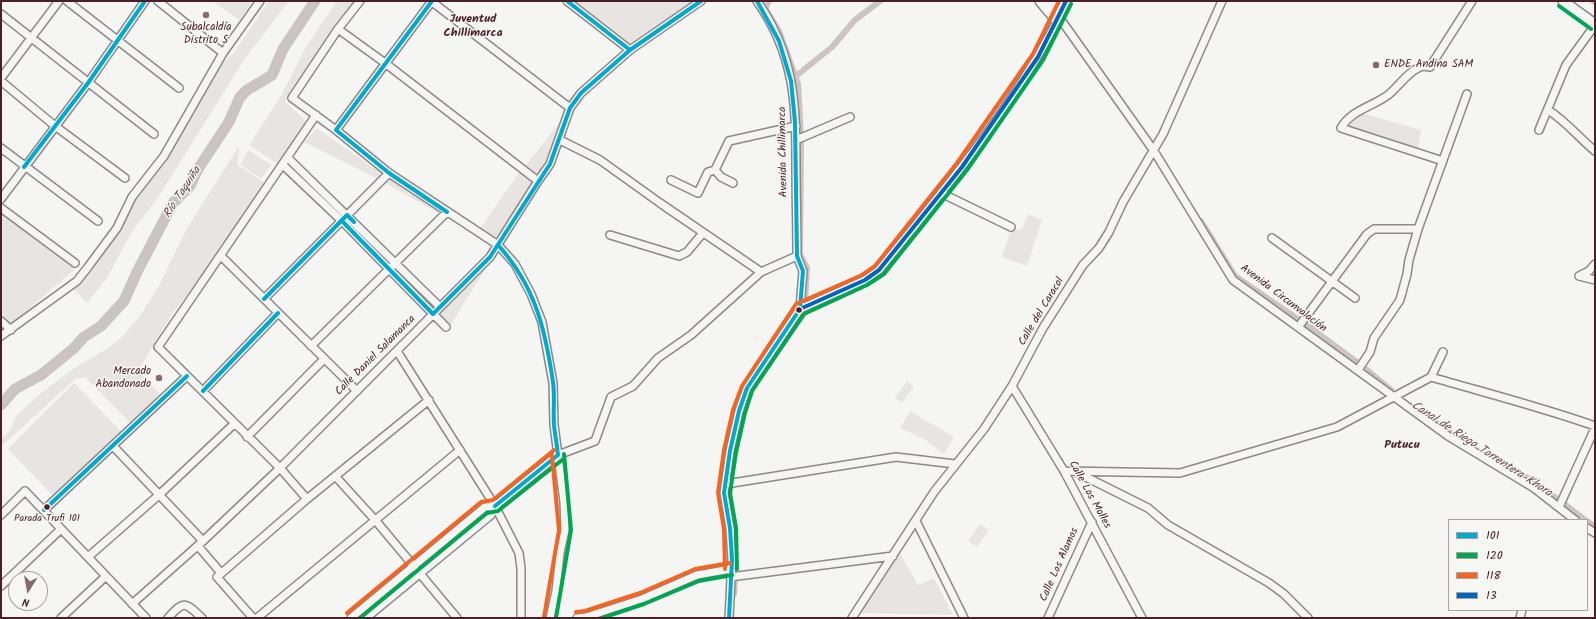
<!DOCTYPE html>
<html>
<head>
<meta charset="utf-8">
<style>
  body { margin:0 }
  #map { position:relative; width:1596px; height:619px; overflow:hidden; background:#f5f5f3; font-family:Kalam,sans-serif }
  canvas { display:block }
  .frame { position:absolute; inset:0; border:2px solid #4a1f2b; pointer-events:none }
  .legend { position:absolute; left:1448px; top:519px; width:140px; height:92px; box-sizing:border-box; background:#f6f6f2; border:1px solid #b1a0a2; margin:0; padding:5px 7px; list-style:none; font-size:12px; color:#4a1f2b }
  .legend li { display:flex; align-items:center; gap:8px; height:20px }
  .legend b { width:20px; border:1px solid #b1a0a2 }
  .north { position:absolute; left:8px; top:571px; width:40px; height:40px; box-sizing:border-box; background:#f6f6f2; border:1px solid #b1a0a2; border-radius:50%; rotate:191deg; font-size:11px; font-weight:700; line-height:16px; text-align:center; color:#4a1f2b }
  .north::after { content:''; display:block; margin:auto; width:14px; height:18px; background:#866a71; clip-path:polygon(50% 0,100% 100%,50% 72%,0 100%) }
</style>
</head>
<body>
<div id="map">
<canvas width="1596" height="619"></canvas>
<div class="frame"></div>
<ul class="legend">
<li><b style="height:5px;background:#00a9ce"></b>101</li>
<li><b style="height:5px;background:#00a651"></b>120</li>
<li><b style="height:5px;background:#f26522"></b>118</li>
<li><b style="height:5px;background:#0065bd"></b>13</li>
</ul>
<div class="north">N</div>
</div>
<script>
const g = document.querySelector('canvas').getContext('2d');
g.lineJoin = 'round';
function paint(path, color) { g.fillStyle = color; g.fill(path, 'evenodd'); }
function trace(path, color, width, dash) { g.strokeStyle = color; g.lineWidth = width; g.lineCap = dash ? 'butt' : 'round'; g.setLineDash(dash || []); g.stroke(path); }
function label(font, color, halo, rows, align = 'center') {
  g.font = font + ' Kalam,sans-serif'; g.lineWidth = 3; g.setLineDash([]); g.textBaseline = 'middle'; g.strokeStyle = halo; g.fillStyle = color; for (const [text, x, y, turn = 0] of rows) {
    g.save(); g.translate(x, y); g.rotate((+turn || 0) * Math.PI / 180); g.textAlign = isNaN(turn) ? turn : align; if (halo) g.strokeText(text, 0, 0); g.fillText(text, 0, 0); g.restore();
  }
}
paint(new Path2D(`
  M213,1H246L251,4L239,20Z
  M269,1H289L244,60L159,196L131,233L107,278L87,303L74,289L96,265L103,252L125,221L134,197L219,65L233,54Z
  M337,1H356L285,102L306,121L279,165L249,145L281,96L306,47Z
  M574,1H694L645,38L631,46Z
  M564,106L567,109L549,156L538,174L526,165L559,123Z
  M1361,113L1421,130L1418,149L1349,127V121Z
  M317,128L378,171L380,176L378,179L304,142Z
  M239,146L238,165L265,183L211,263L172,314L138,371L160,394L131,424L85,377L75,379L3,445L1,440L11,429L16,416L41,393L73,369L108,348L121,338L139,317L159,286L186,230Z
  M249,150L271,165L261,179L240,164Z
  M520,171L532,182L498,235L493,238L480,229Z
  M390,178L438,211V213L385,183Z
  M1,211L75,269L15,321L10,322L1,314Z
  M1028,214L1042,220L1027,266L1002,257L1011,230L1022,229Z
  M485,266L486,268L450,326L439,315Z
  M907,381L914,386L902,403L895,398Z
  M74,383L123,433L54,497L8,449Z
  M910,411L954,437L944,454L924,439L900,428Z
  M980,524L989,530L977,547L968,541Z
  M900,553L918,585L934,578L953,615L860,613Z`), '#e8e4e2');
trace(new Path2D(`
  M1593,1L1595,2
  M765,8L779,31L798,84L801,137
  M765,8L769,1
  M796,76L832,47L855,20L880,1
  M801,144L800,254L807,268L805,302
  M1201,221L1235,276L1299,320
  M1308,326L1358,363
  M1367,370L1391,390
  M1422,413L1467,444
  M1489,457L1529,479L1559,500
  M730,477L743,415L752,388L805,312
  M730,488L729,496L735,533V571
  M1564,504L1585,520
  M1587,521L1595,527
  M734,594L735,579`), '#ccc3c3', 6);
trace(new Path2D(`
  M1,405L15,389L41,375L73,349L84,337L101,326L124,301L138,270L173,203L190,186L198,169L229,122L240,97L247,90L272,75L283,49L315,1`), '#ccc3c3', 11);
const minor = new Path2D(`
  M67,1L179,88
  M158,1L223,53
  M360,1L338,29L292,98L336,130L389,173L498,245L515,264L531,294L542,322L553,383L554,425L564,502L565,530L560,553L556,591L550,618
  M431,1L570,108
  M567,1L630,50
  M1,14L154,134
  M1059,17L1154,151L1233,280L1448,436L1534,488L1575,520
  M338,29L385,63L538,181
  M1,78L59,1
  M1,81L55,126L125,178
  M1548,110C1566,121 1579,138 1595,151
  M336,130L432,1
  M1539,130L1566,65L1595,25
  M560,140L600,160L660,203L761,272
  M796,140L850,117
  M1,148L98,221
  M288,158L440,307
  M1443,161L1341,128C1351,110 1372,107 1388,95C1398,87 1407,73 1418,68C1422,65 1425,66 1430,67L1472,1
  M283,165L342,221L446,327
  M715,170L721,177L733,183
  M671,180L698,193L708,172L715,170L729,141L796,126
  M941,193L1011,227
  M1,199L88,83L145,1
  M1,208L75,263
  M610,235L679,256L687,252L703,233
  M1272,238L1355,298
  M221,256L357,391
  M1579,276L1589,271L1595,264
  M1579,276L1595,280
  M264,299L389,173
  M800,309L865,280L879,270C943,191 1010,112 1057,21
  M1,321L11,330
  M1299,326L1367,234L1374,229H1418
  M1,336L77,281L88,267L117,228L132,197L164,156L223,53L260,1
  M311,346L447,212
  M397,351L495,506L519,553L521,568V618
  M1358,370L1370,352L1374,338L1400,300L1407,274L1409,260L1418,229L1467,94
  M1431,377C1486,393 1541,407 1595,426
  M1012,386L1064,471L1142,618
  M203,391L278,313
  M247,437L324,359
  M113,446L203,541
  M1064,471L1180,473L1337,427L1431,377L1443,352
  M1078,473L1148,508L1168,525L1269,583L1284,594L1308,618
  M336,477L376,521L457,618
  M726,484L896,457L955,464
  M307,499L280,468L158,347L316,115
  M1559,507L1595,428
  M44,510L187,376
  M1,515L25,491L146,618
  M916,521L964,618
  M1587,528L1595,533
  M198,546L221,573
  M88,557L160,494L234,424
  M730,577L893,556
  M1,586L61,529
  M132,604L203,541L280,468L490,257L538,181L550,164L570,108L581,93L630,50L701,1
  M61,618L105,577
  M168,618C184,600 185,602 202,618
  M253,618L217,577L307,499L429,400
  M257,618L460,450
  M351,618L485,507L495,506
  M366,618L491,515L495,506L558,455L595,441L611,397L633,386L658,358L691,335L761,272L797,256
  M577,618L586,617L642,599L697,575L731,569
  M729,618L732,560L730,528L724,493L730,451L739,411L747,388L800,309L803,271L797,256C797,226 796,197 796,167C796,104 795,55 757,1
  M852,618L934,492L984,429L1012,386L1043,328L1083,265L1099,248L1109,232L1123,202L1163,134L1222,1
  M1048,618L1092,522
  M1520,618L1522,610`);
const major = new Path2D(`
  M1040,1L1057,21L1066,1
  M1051,1L1060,13
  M1563,1L1595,24`);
trace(minor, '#8f8788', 10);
trace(major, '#8f8788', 12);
trace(minor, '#f5f5f3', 7);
trace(major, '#f5f5f3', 9);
trace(new Path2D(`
  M567,1L630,50
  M336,130L432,1
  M336,130L389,173L447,212
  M24,167L88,83L145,1
  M342,221L433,314L490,257L550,164L570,108L581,93L630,50L701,1
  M498,245C535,286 545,328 553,382C555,396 553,410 554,425C555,435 557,445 558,455
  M264,299L347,215L354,222
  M203,391L278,313
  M495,506L558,455
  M44,510L187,376
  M729,618L732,560L730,528L724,493L730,451L739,411L747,388L800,309L803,271L797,256L795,122L791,81L779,41L757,1`), '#00a9ce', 4);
trace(new Path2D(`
  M1559,6L1591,29
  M737,569L736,528L730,493L736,452L745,413L752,391L804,314L867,285L884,274L967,170L1043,60L1071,4
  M360,618L487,513L498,511L562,460
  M556,618L571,530L564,454
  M602,618L644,604L699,581L732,575`), '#00a651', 4);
trace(new Path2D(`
  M725,569L724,529L718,493L724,450L733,410L742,386L796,304L862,275L875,266L957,163L1033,54L1059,1
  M576,612L585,611L640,593L695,569L730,563
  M347,613L481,502L493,500L554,450
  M544,617L559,530L552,456`), '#f26522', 4);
trace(new Path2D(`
  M800,309L865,280L879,270L962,167L1038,57L1066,1`), '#0065bd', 4);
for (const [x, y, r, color] of [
  [206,15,4,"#866a71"],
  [1376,65,4,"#866a71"],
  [799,310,3.5,"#4a1f2b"],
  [159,378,4,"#866a71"],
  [47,507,3.5,"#4a1f2b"]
]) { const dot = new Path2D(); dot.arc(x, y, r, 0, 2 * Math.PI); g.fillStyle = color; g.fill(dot); trace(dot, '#f6f6f2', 1.5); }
label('10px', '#4a1f2b', '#f6f6f2', [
  ["Parada Trufi 101",47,519]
]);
label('11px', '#4a1f2b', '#f6f6f2', [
  ["Subalcaldía",206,28],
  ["Distrito 5",206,41],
  ["ENDE Andina SAM",1384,65,"left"],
  ["Mercado",151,372,"right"],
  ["Abandonado",151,385,"right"]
]);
label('11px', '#4a1f2b', '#f6f6f2', [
  ["Avenida Chillimarca",784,152,-91],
  ["Avenida Circunvalación",1283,299,37],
  ["Calle del Caracol",1042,312,-59],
  ["Calle Daniel Salamanca",376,356,-45],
  ["Calle Los Molles",1089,495,61],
  ["Calle Los Alamos",1060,565,-66]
]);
label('bold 12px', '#4a1f2b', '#f6f6f2', [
  ["Juventud",473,20],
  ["Chillimarca",473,34],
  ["Putucu",1402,446]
]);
label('italic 12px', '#6c4a52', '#f6f6f2', [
  ["Río Taquiña",183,193,-57],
  ["Canal de Riego Torrentera Khora",1481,450,33]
]);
</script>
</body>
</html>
